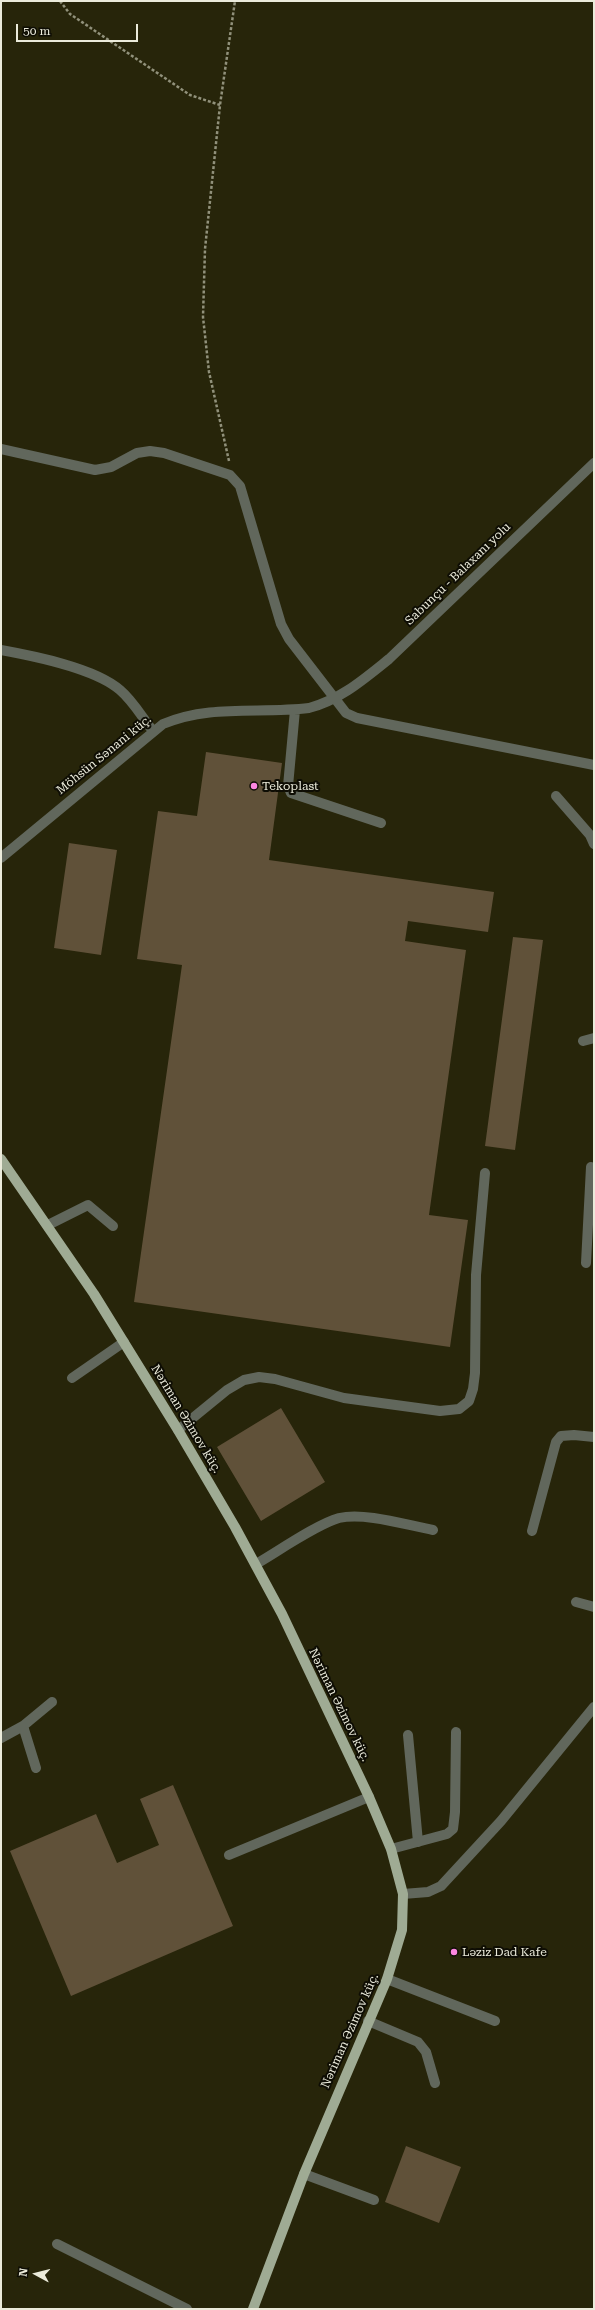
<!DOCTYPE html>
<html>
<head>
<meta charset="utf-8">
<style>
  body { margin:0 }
  #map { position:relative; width:595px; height:2310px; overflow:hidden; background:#27250a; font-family:"Roboto Serif",serif }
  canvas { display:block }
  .frame { position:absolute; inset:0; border:2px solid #ebebdb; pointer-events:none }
  .north { position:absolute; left:16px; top:2254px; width:40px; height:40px; -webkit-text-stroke:3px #0e0d04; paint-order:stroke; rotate:277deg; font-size:11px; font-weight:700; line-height:16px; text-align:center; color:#ebebdb }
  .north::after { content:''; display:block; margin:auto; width:14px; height:18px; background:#ebebdb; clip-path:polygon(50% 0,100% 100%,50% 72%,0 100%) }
  .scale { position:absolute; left:16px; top:24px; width:122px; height:18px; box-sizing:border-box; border:2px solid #ebebdb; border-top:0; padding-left:5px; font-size:12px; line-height:14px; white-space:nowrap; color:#ebebdb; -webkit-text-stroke:3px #0e0d04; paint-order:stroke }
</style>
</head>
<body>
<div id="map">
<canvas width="595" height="2310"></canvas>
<div class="frame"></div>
<div class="north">N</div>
<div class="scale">50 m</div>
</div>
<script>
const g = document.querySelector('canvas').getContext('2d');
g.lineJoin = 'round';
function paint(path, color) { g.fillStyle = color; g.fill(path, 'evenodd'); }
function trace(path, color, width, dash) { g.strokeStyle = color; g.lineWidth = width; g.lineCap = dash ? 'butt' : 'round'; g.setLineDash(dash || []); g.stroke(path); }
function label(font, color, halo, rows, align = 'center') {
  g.font = font + ' "Roboto Serif",serif'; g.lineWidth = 4; g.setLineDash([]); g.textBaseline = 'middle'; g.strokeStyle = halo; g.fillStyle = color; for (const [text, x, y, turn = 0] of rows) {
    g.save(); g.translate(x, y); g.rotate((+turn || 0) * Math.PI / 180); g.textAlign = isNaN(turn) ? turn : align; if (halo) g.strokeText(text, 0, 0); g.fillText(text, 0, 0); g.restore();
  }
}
paint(new Path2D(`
  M206,752L282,763L269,860L494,892L488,932L408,921L405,941L466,950L429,1215L468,1220L450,1347L134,1302L182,965L137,959L158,811L197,816Z
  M69,843L117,850L101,955L54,948Z
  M513,937L543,940L515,1150L485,1146Z
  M281,1408L325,1482L261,1521L217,1447Z
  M173,1785L233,1926L71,1996L10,1851L96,1814L117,1863L159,1845L140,1799Z
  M406,2146L461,2167L439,2223L385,2202Z`), '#605139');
trace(new Path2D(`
  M60,1L70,14L190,95L220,105
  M229,461L209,372L203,317L205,249L220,105L235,1`), '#91917b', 2.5, [3, 2]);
trace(new Path2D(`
  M1,449L95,470L111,467L137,453L150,451L164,453L230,475L240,486L281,624L289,639L346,713L357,718L594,765
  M1,650C34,656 95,668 120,690C133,701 142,717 153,731
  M295,710L288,786L291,793L381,823
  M556,796L590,835L594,844
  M1,858L163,724C210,704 259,714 309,708C340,700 364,679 389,659L594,463
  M583,1041L594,1038
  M48,1225L88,1205L113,1226
  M586,1263L591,1167
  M72,1378L124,1342
  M178,1430L227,1390L244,1380L259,1377L275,1379L344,1398L440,1411L459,1409L469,1401L473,1389L475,1373L476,1275L485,1173
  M532,1531L556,1442L561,1436L574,1435L594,1437
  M256,1564C277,1552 317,1524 339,1518C365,1512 406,1525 433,1530
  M576,1602L594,1607
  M23,1726L36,1768
  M408,1735L418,1842
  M1,1738L23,1726L52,1702
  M391,1849L447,1834L453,1829L455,1812L456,1732
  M229,1855L369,1797
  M403,1894L428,1892L441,1886L501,1821L594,1707
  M387,1979L495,2021
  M368,2021L418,2042L426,2052L435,2083
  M304,2174L374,2200
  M57,2244L187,2309`), '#61675c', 10);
trace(new Path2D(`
  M1,1159L94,1294L178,1430L235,1527L282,1614L369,1797L391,1849L403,1894L402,1930L387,1979L304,2174L253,2309`), '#9fab94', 10);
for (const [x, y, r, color] of [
  [254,786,4,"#fd86e1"],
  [454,1952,4,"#fd86e1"]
]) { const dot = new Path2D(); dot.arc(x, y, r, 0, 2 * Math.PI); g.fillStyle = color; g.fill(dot); trace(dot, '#0e0d04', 1.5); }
label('12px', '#ebebdb', '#0e0d04', [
  ["Sabunçu - Balaxanı yolu",458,574,-44],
  ["Möhsün Sənani küç.",104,755,-39],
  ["Nəriman Əzimov küç.",186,1419,59],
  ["Nəriman Əzimov küç.",339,1705,64],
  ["Nəriman Əzimov küç.",350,2031,-66]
]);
label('12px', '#ebebdb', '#0e0d04', [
  ["Tekoplast",262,786],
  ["Ləziz Dad Kafe",462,1952]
], 'left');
</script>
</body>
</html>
